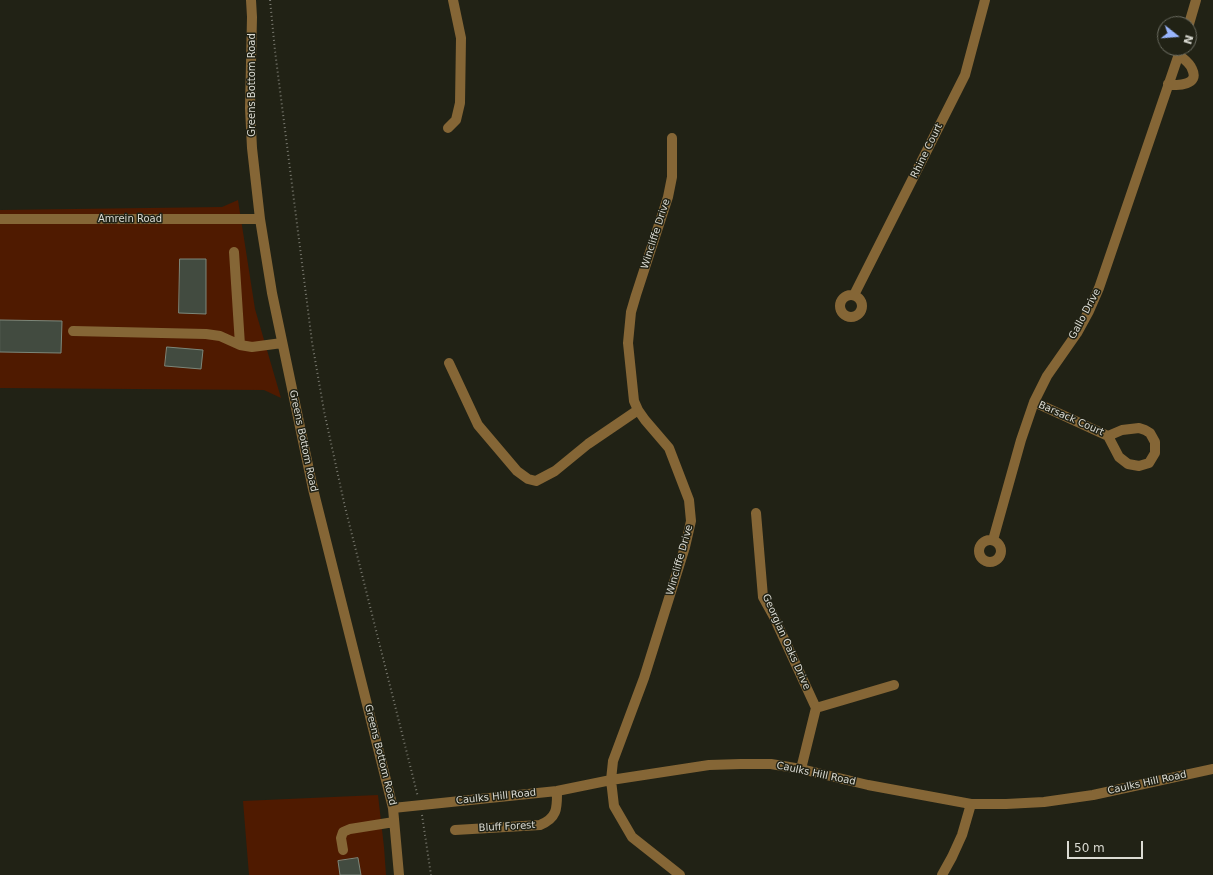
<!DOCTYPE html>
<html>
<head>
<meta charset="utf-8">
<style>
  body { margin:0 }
  #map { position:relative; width:1213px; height:875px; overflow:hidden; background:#212215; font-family:"DejaVu Sans",sans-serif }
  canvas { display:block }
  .north { position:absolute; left:1157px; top:16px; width:40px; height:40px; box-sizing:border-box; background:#212215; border:1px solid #6b6c61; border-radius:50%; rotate:107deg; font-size:11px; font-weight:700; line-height:16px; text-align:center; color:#dbdbd3 }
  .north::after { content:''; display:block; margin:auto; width:14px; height:18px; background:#99b5fd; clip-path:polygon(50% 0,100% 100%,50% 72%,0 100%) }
  .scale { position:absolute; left:1067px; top:841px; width:76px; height:18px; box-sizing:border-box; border:2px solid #dbdbd3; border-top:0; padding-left:5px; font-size:12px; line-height:14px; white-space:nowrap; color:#dbdbd3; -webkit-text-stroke:3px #212215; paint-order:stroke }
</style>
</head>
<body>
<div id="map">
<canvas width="1213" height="875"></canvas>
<div class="north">N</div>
<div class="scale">50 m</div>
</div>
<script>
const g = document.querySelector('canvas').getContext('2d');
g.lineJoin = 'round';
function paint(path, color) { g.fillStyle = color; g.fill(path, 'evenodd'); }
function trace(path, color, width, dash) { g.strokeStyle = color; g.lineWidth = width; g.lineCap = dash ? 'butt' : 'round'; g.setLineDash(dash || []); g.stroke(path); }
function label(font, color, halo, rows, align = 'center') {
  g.font = font + ' "DejaVu Sans",sans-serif'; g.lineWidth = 3; g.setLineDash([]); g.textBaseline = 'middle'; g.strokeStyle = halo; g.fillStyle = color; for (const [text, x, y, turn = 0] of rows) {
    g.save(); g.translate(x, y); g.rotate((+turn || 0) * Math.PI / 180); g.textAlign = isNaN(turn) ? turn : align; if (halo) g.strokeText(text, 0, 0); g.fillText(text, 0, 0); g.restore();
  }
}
paint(new Path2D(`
  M238,200L255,309L281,398L264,390L0,388V210L222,207Z
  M378,795L384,847L386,875H249L243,801Z`), '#4f1a00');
const building = new Path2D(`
  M180,259H206V314L179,313Z
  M0,320L62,321L61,353L0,352Z
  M167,347L203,350L201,369L165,366Z
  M358,858L361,875H340L338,861Z`);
paint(building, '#424b40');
trace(building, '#7c877a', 1);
trace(new Path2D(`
  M270,0L275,51L312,342L324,411L345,507L418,797
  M422,815L431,875`), '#79796f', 2, [1, 3]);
trace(new Path2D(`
  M251,0L252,17L250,108L252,148L260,219L272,293L313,489L393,808L399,875
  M1189,24L1196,0
  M1168,84C1178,86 1200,85 1192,69C1190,63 1184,59 1179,55
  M448,128L456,120L460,103L461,38L453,0
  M672,138V177L668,197L636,295L631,312L628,343L634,401L638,410L645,420L669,448L689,500L691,521L685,547L644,678L613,761L611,780L614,806L632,837L680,875
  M0,219H260
  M234,252L240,345L252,347L282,343
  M854,295L965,75L985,0
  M840 306a11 11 0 1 1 22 0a11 11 0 1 1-22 0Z
  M73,331L206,334L220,336L240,345
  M449,363L478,425L517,471L528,479L536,481L555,471L588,444L638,410
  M1034,402L1108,436L1119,457L1128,464L1139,466L1149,463L1155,453V442L1150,433L1145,430L1139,428L1122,430L1108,436
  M756,513L763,597L773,615L816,708L801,769
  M979 551a11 11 0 1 1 22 0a11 11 0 1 1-22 0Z
  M993,540L1021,440L1034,402L1047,376L1077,333L1089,311L1099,288L1181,48
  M816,708L894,685
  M393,808L557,791L611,780L709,765L741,764H771L801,769L868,785L971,804H1006L1044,802L1093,795L1213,769
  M455,830L540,825C558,818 557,807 557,791
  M343,850L341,838L343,832L350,829L394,822
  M942,875L952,857L962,835L971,804`), '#856636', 10);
label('10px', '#dbdbd3', '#212215', [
  ["Greens Bottom Road",252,85,-90],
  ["Rhine Court",927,151,-64],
  ["Amrein Road",130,219],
  ["Wincliffe Drive",656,234,-72],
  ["Gallo Drive",1085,314,-62],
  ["Barsack Court",1071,419,24],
  ["Greens Bottom Road",303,441,78],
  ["Wincliffe Drive",680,560,-74],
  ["Georgian Oaks Drive",786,642,66],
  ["Greens Bottom Road",380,755,76],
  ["Caulks Hill Road",816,774,12],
  ["Caulks Hill Road",1147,783,-12],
  ["Caulks Hill Road",496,797,-6],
  ["Bluff Forest",507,827,-3]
]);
</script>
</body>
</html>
